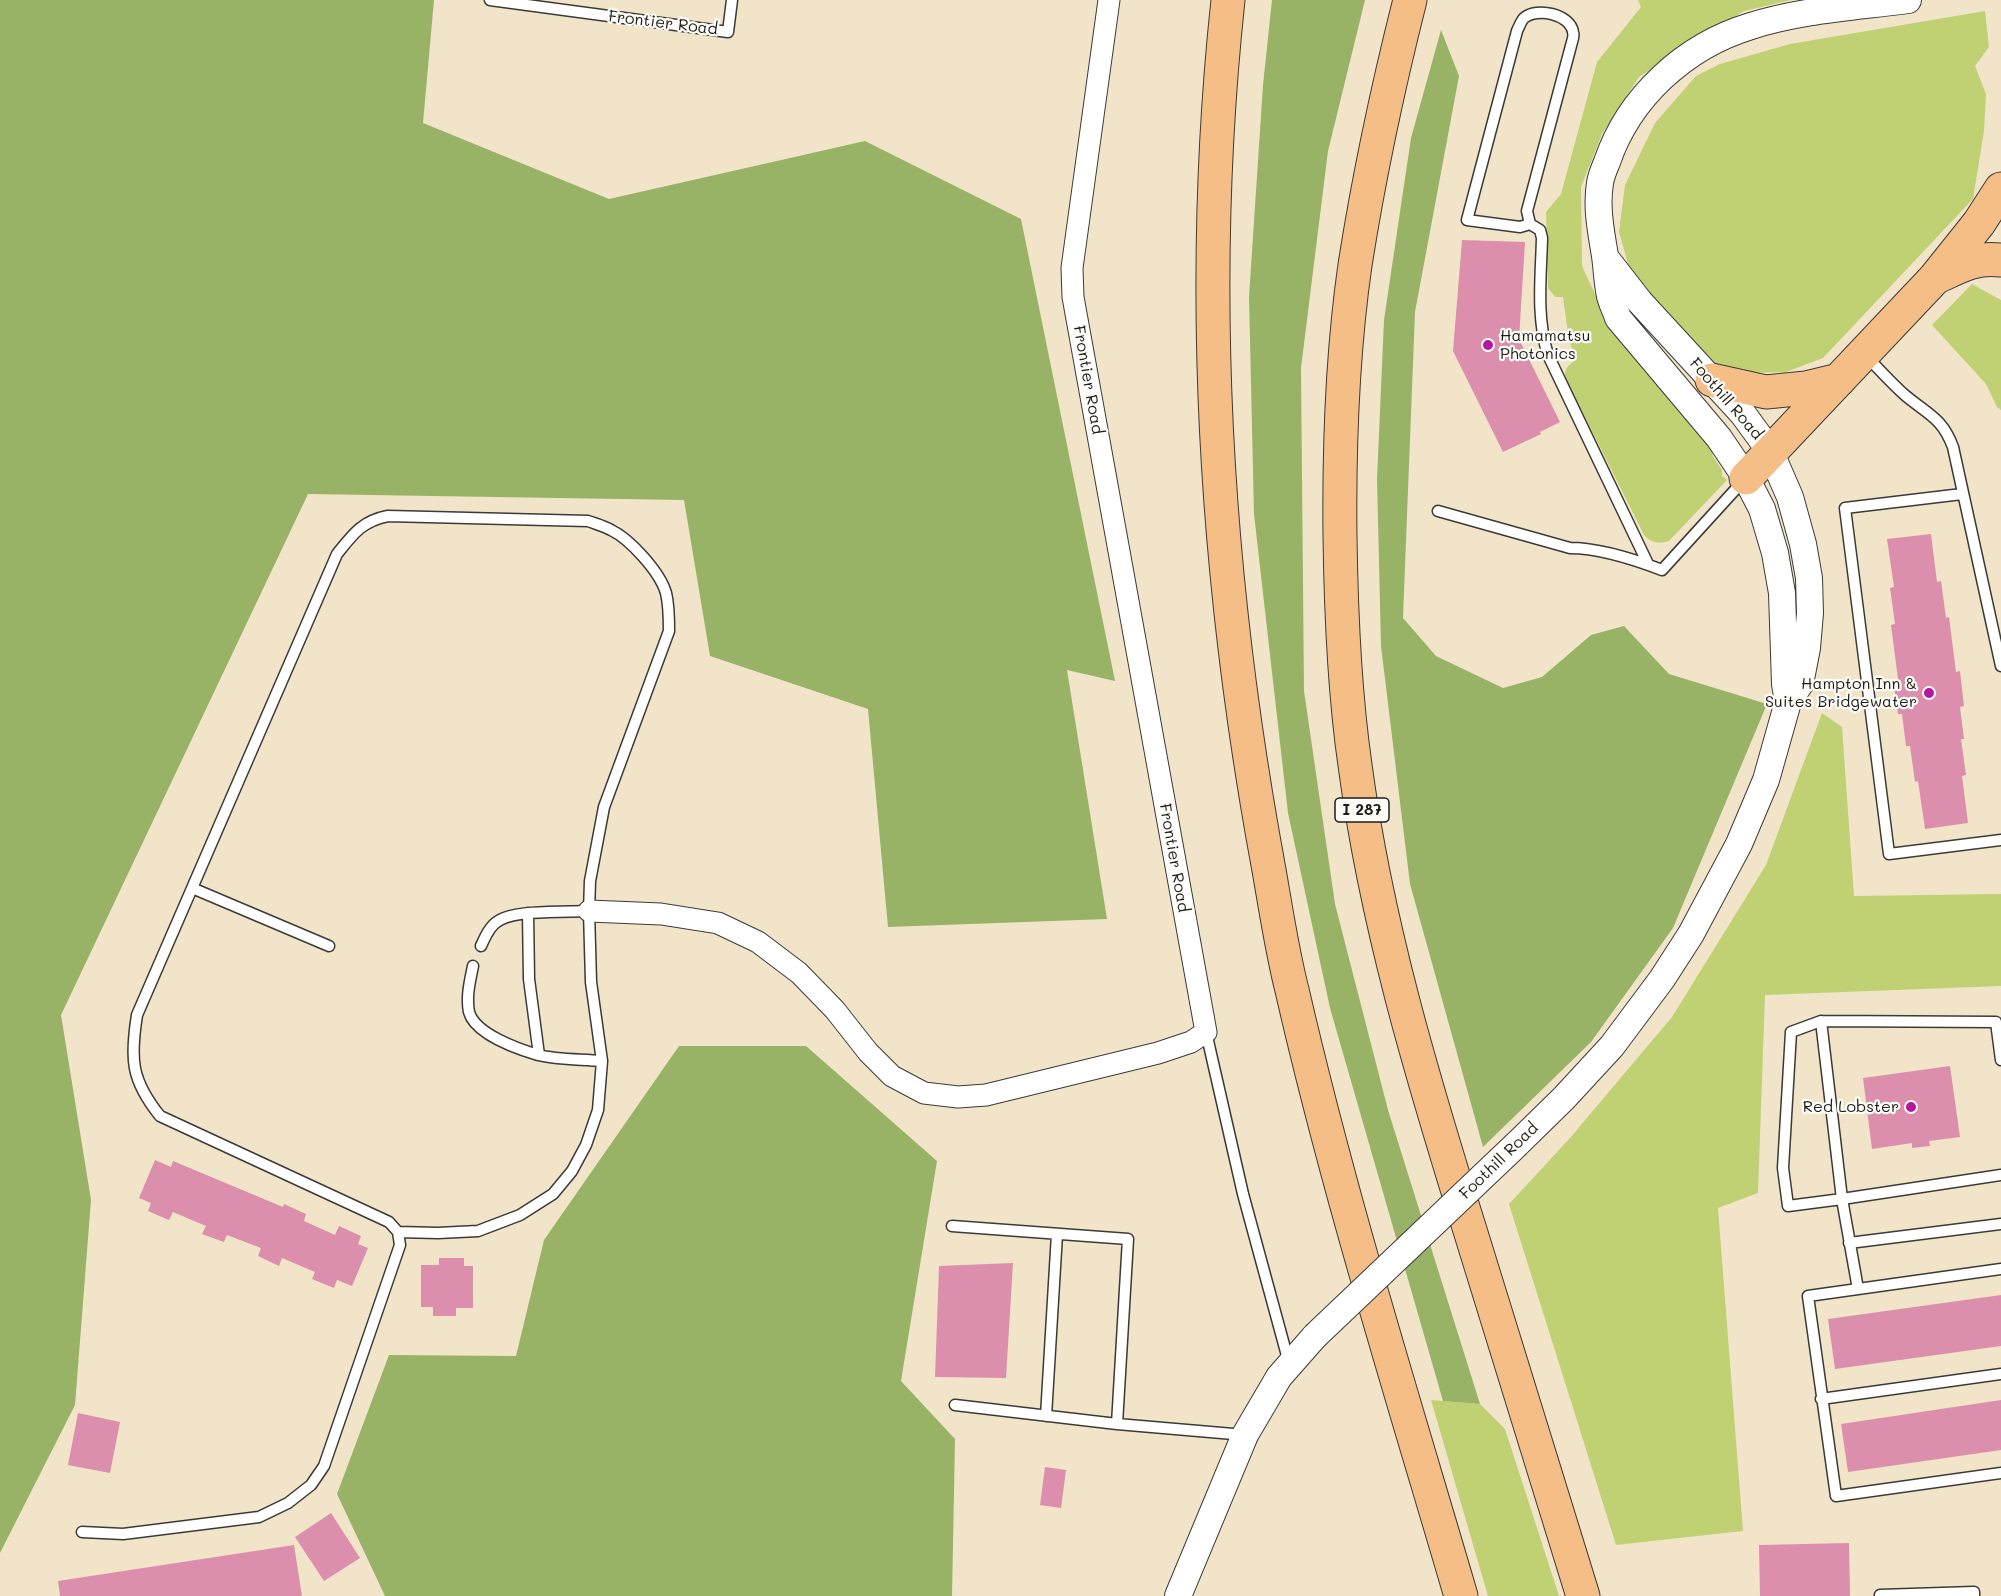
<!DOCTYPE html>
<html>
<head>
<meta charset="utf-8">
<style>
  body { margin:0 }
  canvas { display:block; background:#f1e4c9 }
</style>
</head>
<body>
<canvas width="2001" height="1596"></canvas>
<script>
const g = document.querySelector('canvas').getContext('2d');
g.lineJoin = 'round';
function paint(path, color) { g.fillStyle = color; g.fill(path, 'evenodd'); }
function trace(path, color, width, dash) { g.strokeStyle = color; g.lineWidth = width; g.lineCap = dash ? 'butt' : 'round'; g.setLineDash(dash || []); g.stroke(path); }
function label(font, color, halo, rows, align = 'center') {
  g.font = font + ' Mali,sans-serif'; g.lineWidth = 4.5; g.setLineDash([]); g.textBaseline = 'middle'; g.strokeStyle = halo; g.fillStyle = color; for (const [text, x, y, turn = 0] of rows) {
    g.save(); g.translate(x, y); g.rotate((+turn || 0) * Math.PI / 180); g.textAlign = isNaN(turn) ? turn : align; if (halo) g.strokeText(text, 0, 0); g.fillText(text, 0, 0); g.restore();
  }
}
paint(new Path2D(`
  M1638,0H1791L1744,11L1639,77L1602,134L1581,187L1582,266L1600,305L1717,450L1712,455L1722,470V476L1727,480L1669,541C1659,544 1651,543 1644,535L1565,377C1565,368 1568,365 1576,360L1569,340L1563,297H1555L1548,288L1546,212L1561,194L1597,62L1641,7Z
  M1985,11L1989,47L1975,66L1986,94L1984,131L1973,199L1823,358L1786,372L1745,373L1709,363L1632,278L1619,232L1625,185L1655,123L1696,76L1720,64L1790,44Z
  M1972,284L2001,300V410L1997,407L1986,384L1932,325Z
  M1822,713L1842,727L1854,896L2001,894V986L1765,995L1758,1193L1718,1208L1743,1531L1616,1545L1509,1204L1570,1138L1672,1017L1766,865Z
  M1431,1400L1480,1404L1505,1429L1559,1596H1488Z`), '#c0d174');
paint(new Path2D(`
  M0,0H434L423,123L609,199L865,141L1021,219L1115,681L1067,670L1107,919L888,927L868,709L710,656L684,500L308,494L61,1015L91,1200L75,1405L0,1553Z
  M1272,0H1365L1328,151L1301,368L1304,691L1335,904L1388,1110L1480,1404L1443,1401L1330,1008L1288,813L1254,514L1249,297L1263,85Z
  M1441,30L1459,76L1415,312L1403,618L1436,656L1503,688L1542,677L1591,635L1624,626L1669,674L1767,704L1673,928L1591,1042L1483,1147L1410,884L1381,646L1377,479L1384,320L1411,138Z
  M679,1046H806L937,1161L901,1381L955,1439L952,1596H385L337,1494L389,1355L516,1356L544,1240Z`), '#98b366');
paint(new Path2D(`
  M1462,240L1525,242L1519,339L1560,422L1540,432L1541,434L1503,452L1453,351Z
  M1931,534L1937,582L1941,581L1946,618L1949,617L1956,672L1960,671L1964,706L1960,707L1964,739H1961L1966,775L1962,776L1968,823L1925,829L1918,781L1915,782L1910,746H1906L1902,714H1898L1893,680L1898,679L1891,625L1895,624L1890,588L1894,587L1887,539Z
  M1950,1066L1960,1137L1929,1141L1930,1146L1912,1148V1143L1872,1149L1863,1078Z
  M155,1160L171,1167L173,1161L283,1207L284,1204L306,1214L304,1221L335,1235L339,1226L361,1236L358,1244L368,1248L352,1286L337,1280L334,1288L312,1279L315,1272L282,1258L279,1266L258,1256L261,1248L227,1235L224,1242L202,1234L206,1226L173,1212L169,1220L148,1211L151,1203L139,1198Z
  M439,1258H464V1266H473V1308H456V1316H433V1307H421V1265H439Z
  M1013,1263L1006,1378L935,1377L939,1266Z
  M2001,1295V1346L1835,1369L1828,1319Z
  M2001,1400V1450L1848,1472L1841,1424Z
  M78,1413L120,1422L110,1473L68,1465Z
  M1045,1467L1066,1470L1061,1508L1040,1505Z
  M331,1513L360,1558L324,1581L295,1537Z
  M1849,1543L1850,1596H1760L1759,1545Z
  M294,1545L302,1596H60L58,1581Z`), '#dc8fac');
const service = new Path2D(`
  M490,0L728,32L732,0
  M1530,224L1520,227L1467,220L1517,31C1519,27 1521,21 1524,18C1537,7 1570,14 1573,32C1574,35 1573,39 1572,42L1527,211L1530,224L1540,230L1542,238C1541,277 1536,317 1548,355L1648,564
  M1866,356C1879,369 1892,384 1906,396C1929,415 1942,418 1953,447L2001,666
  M1962,494L1845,508L1889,854L2001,840
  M1438,511L1570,548C1598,548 1636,560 1662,570L1744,480
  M192,888L329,946
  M528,913L529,979L539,1055
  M481,946C485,937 490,925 500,920C517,910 567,912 589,911
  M473,966C470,981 466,996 469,1012C475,1034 518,1049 538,1055C558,1060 582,1059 602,1061
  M1821,1021L1842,1199L2001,1175
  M1206,1032L1243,1194L1289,1363
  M952,1226L1128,1239L1117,1424L1245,1435
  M1849,1243L2001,1224
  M2001,1269L1808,1296L1836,1496L2001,1473
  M1858,1289L1842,1199L1788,1206L1783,1168L1791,1032L1821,1021L1996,1022L2001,1060
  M1821,1399L2001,1374
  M955,1405L1117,1424
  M1046,1416L1057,1234
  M82,1532L123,1534L259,1517L288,1503L311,1485L324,1466L400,1245L398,1232L389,1222L160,1116C131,1080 130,1059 137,1015L337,554C353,534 362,521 388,516L588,521C596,524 604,526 611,530C630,539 660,572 666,593C669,605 669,618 669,631L604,807L590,881L589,911L591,982L602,1061L598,1110L586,1145L572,1171L553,1194L520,1215L478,1231L438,1233L398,1232
  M1880,1596V1595L1974,1592V1596`);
const minor = new Path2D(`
  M589,911L661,914L718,923L758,942L799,973L835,1010L868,1052L892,1076L924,1093L958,1097L986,1095L1158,1053L1191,1042L1206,1032L1073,297L1072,268L1109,0`);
const tertiary = new Path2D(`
  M1788,702L1785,684L1782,593L1775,553L1762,509L1746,478L1719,438L1618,318C1616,311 1612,304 1610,296C1607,283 1607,269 1605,256C1601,231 1596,208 1600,183C1601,176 1604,169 1607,162C1629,97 1685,46 1751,26C1801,10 1856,7 1908,0
  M1517,1144L1564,1098L1612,1046L1662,979L1691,934L1739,844L1766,780L1788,702L1800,684L1807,648L1810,613L1809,578L1803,544L1790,497L1770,451L1743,414L1640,302L1605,257
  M1178,1596L1245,1435L1279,1377L1315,1336`);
const trunk = new Path2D(`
  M1937,277C1960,266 1975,257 2001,260
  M1712,380L1766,392L1806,388L1839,380
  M1746,478L1935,278L1979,223L2001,189`);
const motorway = new Path2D(`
  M1228,0C1197,289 1216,585 1269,870C1276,910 1282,951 1292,990C1339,1195 1402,1395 1461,1596
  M1410,0C1388,87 1369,176 1355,265C1342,355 1339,446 1340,536C1341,612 1344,689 1355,765C1376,923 1422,1076 1469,1227C1507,1350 1545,1473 1583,1596`);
trace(service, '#3c3a36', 13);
trace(minor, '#3c3a36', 23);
trace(tertiary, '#3c3a36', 28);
trace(trunk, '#3c3a36', 35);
trace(motorway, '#3c3a36', 35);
trace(service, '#fff', 10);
trace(minor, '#fff', 21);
trace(tertiary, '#fff', 26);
trace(trunk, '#f6be87', 33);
trace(motorway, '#f6be87', 33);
const tertiaryBridge = new Path2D(`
  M1315,1336L1517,1144`);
trace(tertiaryBridge, '#3c3a36', 28, []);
trace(tertiaryBridge, '#fff', 26);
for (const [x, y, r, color] of [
  [1488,345,6,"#b5179e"],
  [1929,693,6,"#b5179e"],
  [1911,1107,6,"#b5179e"]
]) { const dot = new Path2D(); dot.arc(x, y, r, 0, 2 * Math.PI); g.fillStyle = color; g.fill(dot); trace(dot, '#fdfcf7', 2); }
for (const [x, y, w] of [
  [1362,810,54]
]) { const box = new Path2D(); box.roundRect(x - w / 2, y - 12, w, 24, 4.5); g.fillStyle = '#fdfcf7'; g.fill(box); trace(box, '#1c1c1c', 1.5); }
label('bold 15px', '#1c1c1c', null, [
  ["I 287",1362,810]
]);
label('16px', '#1c1c1c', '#fdfcf7', [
  ["Frontier Road",663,23,7],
  ["Frontier Road",1088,380,80],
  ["Foothill Road",1726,399,49],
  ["Frontier Road",1174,858,80],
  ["Foothill Road",1499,1161,-44]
]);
label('16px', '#1c1c1c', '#fdfcf7', [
  ["Hamamatsu",1500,336,"left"],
  ["Photonics",1500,354,"left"],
  ["Hampton Inn &",1917,684],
  ["Suites Bridgewater",1917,702],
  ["Red Lobster",1899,1107]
], 'right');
</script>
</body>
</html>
